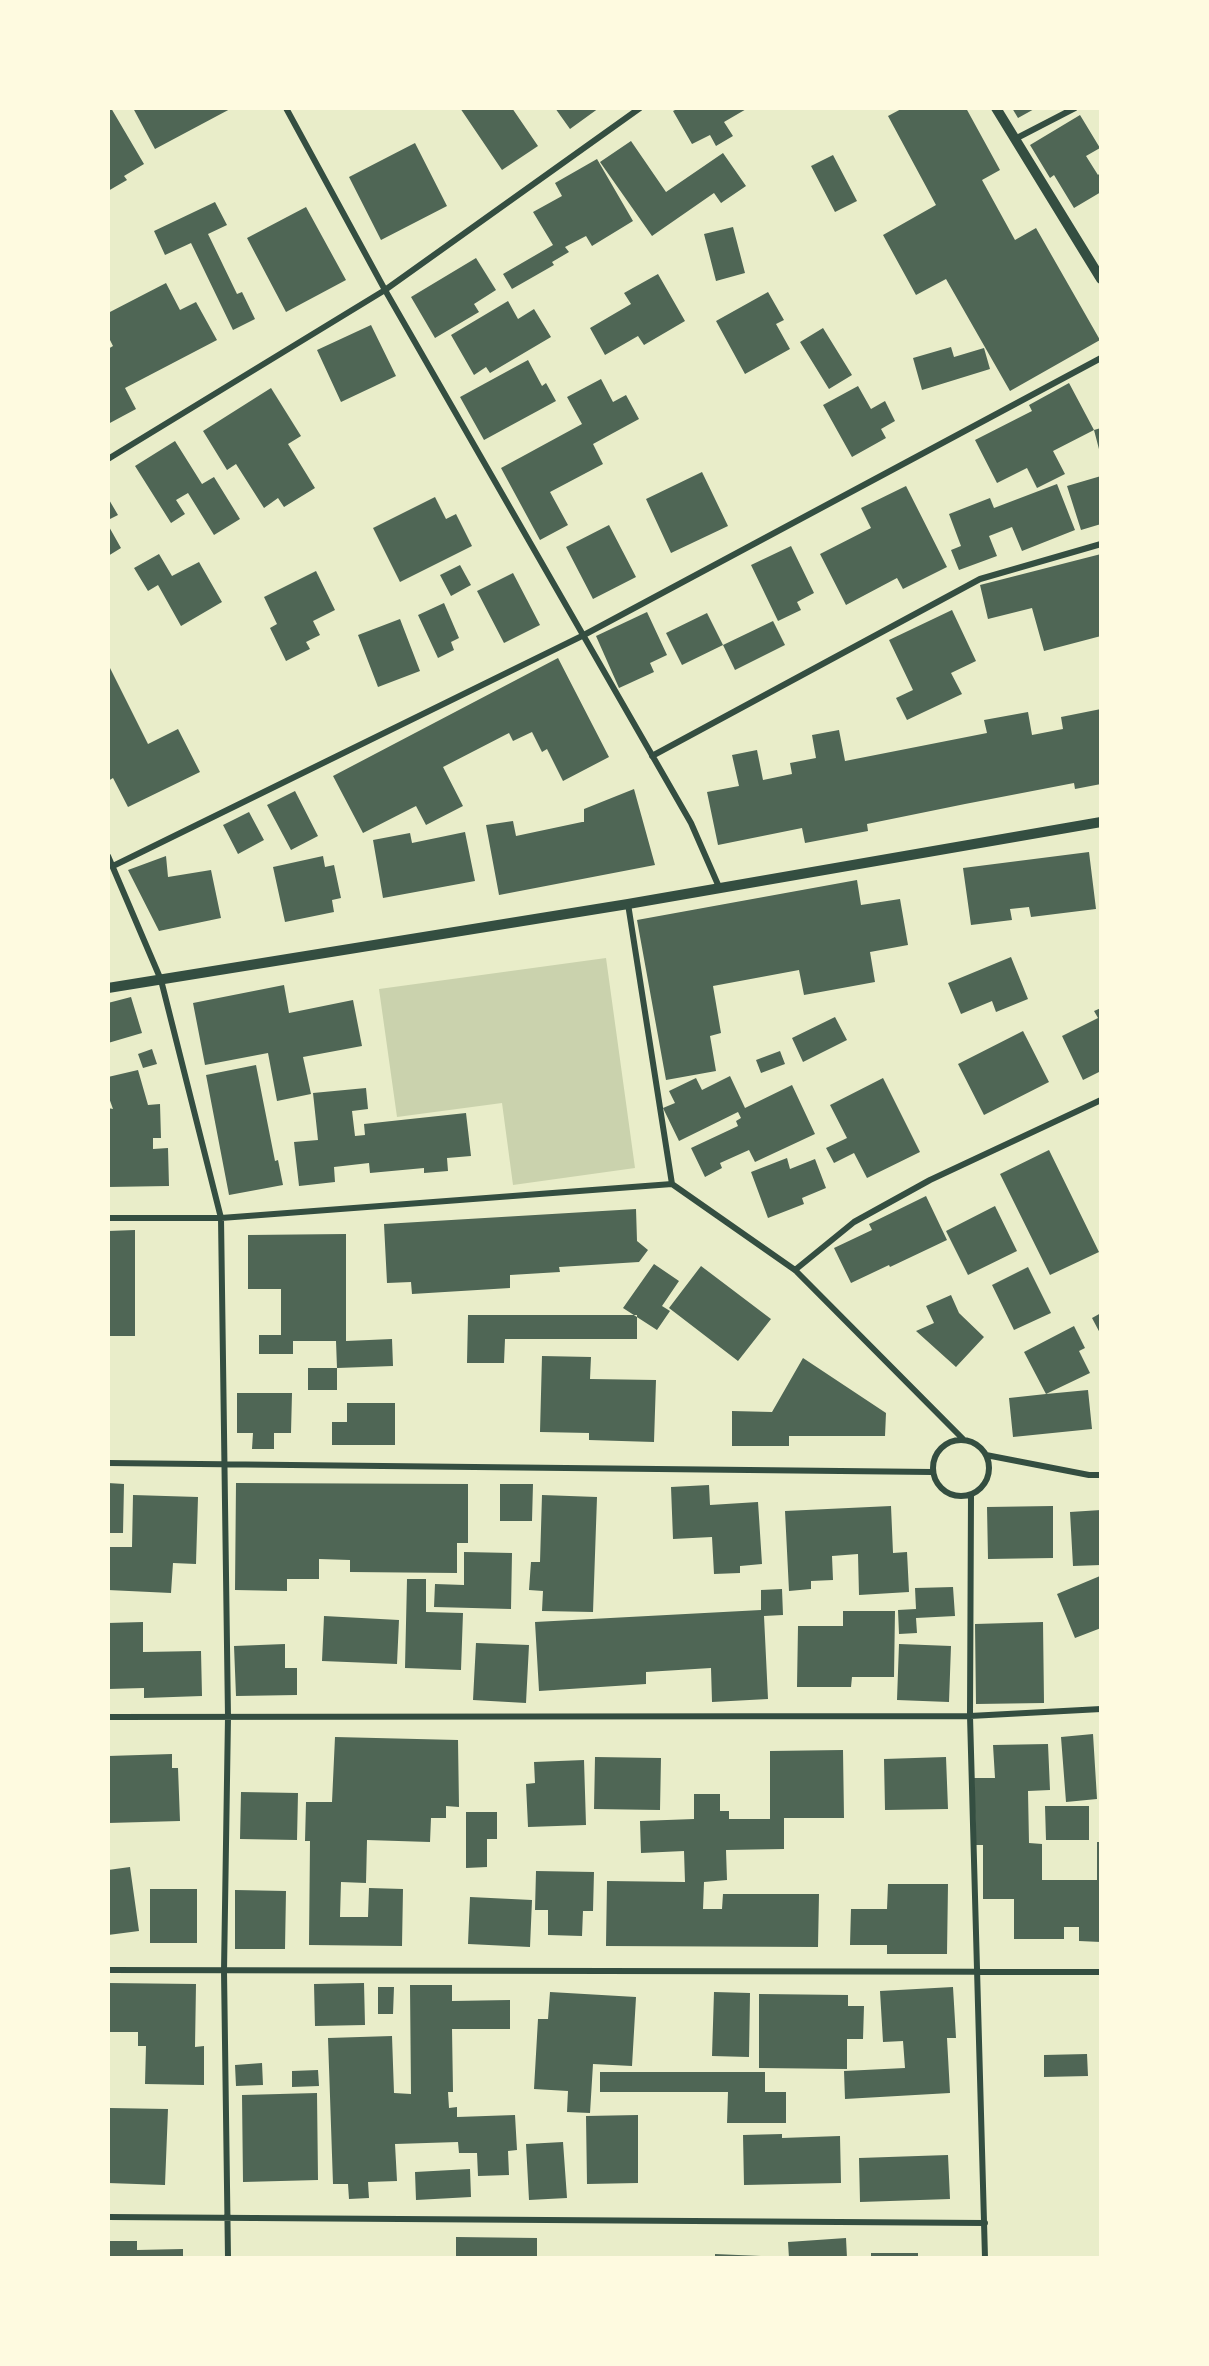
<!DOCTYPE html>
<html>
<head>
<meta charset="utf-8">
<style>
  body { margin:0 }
  #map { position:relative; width:1209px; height:2366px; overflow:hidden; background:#e9edc9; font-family:"Noto Sans",sans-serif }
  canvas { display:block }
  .frame { position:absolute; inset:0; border:110px solid #fefae0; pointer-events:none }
</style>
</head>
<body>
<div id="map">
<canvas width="1209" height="2366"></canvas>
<div class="frame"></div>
</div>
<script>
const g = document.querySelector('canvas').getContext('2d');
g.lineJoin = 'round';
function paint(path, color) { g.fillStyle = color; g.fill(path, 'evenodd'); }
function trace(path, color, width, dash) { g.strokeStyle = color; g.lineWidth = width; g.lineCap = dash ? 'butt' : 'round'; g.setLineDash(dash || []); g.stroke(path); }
paint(new Path2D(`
  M606,958L635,1168L513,1185L502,1103L397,1117L379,989Z`), '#cad2ad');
paint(new Path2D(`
  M108,108H111L144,164L124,176L127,180L108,191Z
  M133,108H232L155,149Z
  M460,108H512L538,146L502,170Z
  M555,108H599L570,129Z
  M679,108H748L724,122L733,136L716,146L710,135L692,144L673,111Z
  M903,108H966L1000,170L982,180L1015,240L1036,228L1100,340L1010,391L946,279L916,295L883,235L936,205L888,116Z
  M1012,108H1036L1018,118Z
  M1080,115L1100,148L1086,156L1098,175L1101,172V192L1074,208L1054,175L1050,178L1030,145Z
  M631,141L666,192L723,153L746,186L721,203L714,193L652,236L600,162Z
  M415,143L447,206L381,240L349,177Z
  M833,155L857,201L835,212L811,166Z
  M597,159L633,221L592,246L586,236L565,247L569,252L552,262L554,265L512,289L503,274L553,245L533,212L562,196L555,183Z
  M215,202L227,225L208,234L237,294L242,292L255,319L233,330L191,243L165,255L154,231Z
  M306,207L346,280L286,312L247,238Z
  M733,227L745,273L716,281L704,234Z
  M476,258L496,290L474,304L479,312L435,338L411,297Z
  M658,274L685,321L644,345L638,336L605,355L590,328L631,304L624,293Z
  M166,283L180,310L196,302L217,340L125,388L136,409L108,424V349L113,346L108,336V313Z
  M768,292L784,320L776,324L790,349L745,374L716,321Z
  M508,301L518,319L534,309L551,337L490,373L486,367L474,375L451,335Z
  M371,325L396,376L341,402L317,350Z
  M823,328L852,375L829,389L800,342Z
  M951,347L954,357L984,348L990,369L922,390L913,358Z
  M528,360L542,386L546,383L556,401L484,440L460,397Z
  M601,379L613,402L626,395L639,419L593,444L603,464L550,492L568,525L540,540L501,468L582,424L567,397Z
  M1069,383L1094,430L1053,451L1065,474L1037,488L1027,468L997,483L975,440L1032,411L1029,405Z
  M858,386L871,409L885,401L895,421L881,429L886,438L852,457L823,405Z
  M271,388L301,436L288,444L315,488L284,507L278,498L264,508L236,464L227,470L203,431Z
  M1101,428V453H1100L1094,430Z
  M175,441L202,484L214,477L240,519L214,535L188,493L176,500L185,514L171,523L135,466Z
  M702,472L728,526L671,553L646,499Z
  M1101,476V524L1081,530L1067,486Z
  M1057,484L1075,530L1022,551L1012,527L989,536L997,556L959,570L951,550L961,546L949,514L990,498L994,508Z
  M906,486L947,567L903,589L897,578L846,605L820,554L871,528L861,508Z
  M435,497L446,519L456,514L472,546L400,582L373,528Z
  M108,498L118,515L108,520Z
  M108,525L121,548L108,556Z
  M609,525L636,577L593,599L566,547Z
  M791,546L814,593L797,602L801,610L778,621L751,565Z
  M159,554L172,576L199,562L222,602L181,626L158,585L148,591L134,568Z
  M1101,554V636L1044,651L1032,608L988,619L980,585Z
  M460,565L471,585L451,596L440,575Z
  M316,571L335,610L313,621L320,635L306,642L310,649L286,661L270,628L277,624L264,597Z
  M513,573L540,625L504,643L477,591Z
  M444,603L459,638L451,642L454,650L438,658L418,615Z
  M952,610L976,661L951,673L962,694L907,720L896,698L913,690L889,640Z
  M647,612L667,655L650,663L654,672L619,688L596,636Z
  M707,613L723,645L682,665L666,633Z
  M400,619L420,671L378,687L358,635Z
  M773,621L785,645L735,670L723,645Z
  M558,658L609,757L563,781L547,749L542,752L532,732L513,741L509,733L443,767L463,806L426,825L416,806L363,833L333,776Z
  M108,664L148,744L178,729L200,772L128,807L113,778L108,781Z
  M1101,709V784L1075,789L1074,783L965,804L867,824L868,831L805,843L802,828L718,845L707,792L739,786L732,755L757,750L763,780L792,774L790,763L816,758L812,735L839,730L845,761L987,733L984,720L1028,712L1032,735L1063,729L1061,717Z
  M634,789L655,865L499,895L486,825L513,821L516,836L582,822H584V809Z
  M295,791L318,836L291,850L267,805Z
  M249,812L264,840L238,854L223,825Z
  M465,832L475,881L383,898L373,840L410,833L412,843Z
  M1089,852L1096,909L1031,917L1029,907L1010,909L1012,920L971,925L963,868Z
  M166,856L168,877L211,870L221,918L159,931L128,870Z
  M323,856L325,867L334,865L341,898L332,900L334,912L285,922L273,867Z
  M857,880L861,905L900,899L908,945L870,952L875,982L804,995L799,970L713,986L721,1033L710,1036L716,1071L666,1080L637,920Z
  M1011,957L1028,999L996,1012L992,1001L961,1014L948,983Z
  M284,985L289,1013L353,1000L362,1046L303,1057L311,1094L277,1101L268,1053L205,1065L193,1003Z
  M131,997L142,1033L108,1043V1003Z
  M1101,1008V1071L1083,1080L1062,1036L1098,1018L1094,1011Z
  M835,1017L847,1040L803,1062L792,1038Z
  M1023,1031L1049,1082L984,1115L958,1064Z
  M152,1049L157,1064L143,1068L138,1054Z
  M780,1051L785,1064L761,1073L756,1060Z
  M256,1065L275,1161L278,1160L283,1185L229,1195L206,1075Z
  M138,1070L148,1105L160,1104L161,1138H153V1149L168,1148L169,1186L108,1187V1108L113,1109L108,1095V1077Z
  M730,1076L745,1108L792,1085L815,1134L755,1162L749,1150L720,1163L722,1168L705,1177L691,1148L738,1126L736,1121L741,1118L738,1112L679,1141L663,1108L675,1103L669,1091L696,1078L702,1090Z
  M883,1078L920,1152L867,1178L854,1153L834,1163L826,1148L847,1138L830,1105Z
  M366,1088L368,1109L352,1111L355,1136L365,1135L364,1124L466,1113L471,1156L447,1158L448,1171L424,1173V1168L370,1173L369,1163L334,1167L335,1182L299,1186L294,1142L318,1140L313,1093Z
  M1049,1150L1099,1252L1050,1275L1000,1174Z
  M787,1158L790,1169L815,1159L826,1188L802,1198L804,1204L768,1218L751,1172Z
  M926,1196L947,1240L890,1267L889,1265L851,1283L834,1248L872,1230L869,1224Z
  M995,1206L1017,1251L968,1275L946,1231Z
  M636,1209L637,1241L648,1250L639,1262L559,1267L560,1272L510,1275V1288L412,1294L411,1282L387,1283L384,1224Z
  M135,1230V1336H108V1231Z
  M346,1234V1341L392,1339L393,1366L337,1368L336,1341H293V1354H259V1335H281V1289H248V1235Z
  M654,1264L679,1281L662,1306L670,1311L657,1330L623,1308Z
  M701,1266L771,1319L738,1361L669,1308Z
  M1028,1267L1051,1313L1014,1330L992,1285Z
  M951,1295L959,1313L984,1337L956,1367L916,1331L934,1323L926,1306Z
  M1101,1313V1335L1092,1318Z
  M468,1315H637V1339H505L504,1363H467Z
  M1074,1326L1085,1348L1079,1351L1090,1373L1046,1394L1088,1390L1092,1429L1013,1437L1009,1398L1046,1394L1024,1352Z
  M542,1356L591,1357L590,1379L656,1380L654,1442L589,1440V1433L540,1432Z
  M803,1358L886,1413L885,1436H789V1446H732V1411L772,1412Z
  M308,1368H337V1390H308Z
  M237,1393H292L291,1433H274V1449H252L253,1433H237Z
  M347,1403H395V1445H332V1422H347Z
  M108,1483L124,1484L123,1533H108Z
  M236,1483L468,1484V1543H457V1573L350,1572V1560L319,1559V1579H287V1591L235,1590Z
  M500,1484H533L532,1521H500Z
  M709,1485L710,1505L758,1502L762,1564L740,1566V1573L714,1574L712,1537L673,1539L671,1487Z
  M133,1495L198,1497L196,1564L173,1563L171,1593L108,1590V1547H132Z
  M542,1495L597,1497L593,1612L542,1611L543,1591L529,1590L531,1562H540Z
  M891,1506L893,1553L907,1552L909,1592L859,1595L858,1554L832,1556L833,1580L811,1581V1589L789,1591L785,1511Z
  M1053,1506V1558L988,1559L987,1507Z
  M1101,1510V1565L1073,1566L1070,1512Z
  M464,1552L512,1553L511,1609L434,1607L435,1584L464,1585Z
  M1100,1576L1101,1628L1075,1638L1057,1594Z
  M407,1579H426V1612L463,1613L461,1670L405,1668Z
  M953,1587L955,1616L916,1618L917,1633L899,1634L898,1610L916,1609L915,1588Z
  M782,1589L783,1615L764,1616L768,1699L712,1702L711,1668L646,1672V1684L539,1691L535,1622L761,1610V1590Z
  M843,1611H895L894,1677H852L851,1687H797L798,1626H843Z
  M324,1616L399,1620L397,1664L322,1661Z
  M143,1622V1652L201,1651L202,1696L144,1698V1688L108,1689V1623Z
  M1043,1622L1044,1703L976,1704L975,1624Z
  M476,1643L529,1645L526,1703L473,1700Z
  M285,1644V1668H297V1695L236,1696L234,1646Z
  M899,1644L951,1646L949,1702L897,1700Z
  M1093,1734L1097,1799L1066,1802L1061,1737Z
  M335,1737L458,1740L459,1807L446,1806V1818H431L430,1842L367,1840L366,1883L341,1882L340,1917H368L369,1888L403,1889L402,1946L309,1945L310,1841H305L306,1802H332Z
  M1048,1744L1050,1790L1028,1791L1029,1843L1042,1844V1880H1097V1842H1101V1942L1079,1941V1927H1064V1939H1014V1899H983V1845H976L974,1778H995L993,1745Z
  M843,1750L844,1818H784V1849L726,1850L727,1880L704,1882L703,1909H722L723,1894H819L818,1947L606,1946L607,1881L685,1882L684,1851L641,1853L640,1821L694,1819V1794H720V1811H729V1819H770V1751Z
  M172,1754V1768H178L180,1821L108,1823V1756Z
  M595,1757L661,1758L660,1810L594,1809Z
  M946,1757L948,1809L885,1810L884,1759Z
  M584,1760L586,1825L528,1827L526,1784L535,1783L534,1762Z
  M241,1792L298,1793L297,1840L240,1839Z
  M1045,1806H1089V1840H1046Z
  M466,1812H497V1839H487V1867L466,1868Z
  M130,1867L139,1931L108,1935V1870Z
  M536,1871L594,1872L593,1911H583L582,1936L548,1935V1910H535Z
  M888,1884H948L947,1954H887V1945H850L851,1909H887Z
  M150,1889H197V1943H150Z
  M235,1890L286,1891L285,1949H235Z
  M470,1897L532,1900L530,1947L468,1944Z
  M108,1983L196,1984L195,2047L204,2046V2085L145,2084L146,2046H138V2032H108Z
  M364,1983L365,2025L315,2026L314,1984Z
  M410,1985H452V2001L510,2000V2029H452L453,2092H448L449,2108L457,2107V2117L515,2115L517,2150L508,2151L509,2175L478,2176L477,2153H459L458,2142L395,2144L397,2181L368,2182L369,2198L349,2199L348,2184H333L328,2038L392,2036L394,2093L411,2094Z
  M378,1987H394L393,2014H378Z
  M953,1987L956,2038H947L950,2093L845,2099L844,2071L905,2068L903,2041L883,2042L880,1991Z
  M550,1992L636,1997L632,2066L593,2064L590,2113L567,2112L568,2091L534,2089L538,2019H548Z
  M714,1992L750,1993L749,2057L712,2056Z
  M759,1994L848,1995V2006H864L863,2039H847V2069L759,2068Z
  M1087,2054L1088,2076L1044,2077V2055Z
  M262,2063L263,2085L236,2086L235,2065Z
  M318,2070L319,2086L292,2087V2071Z
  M600,2072H765V2092H786V2123H727L728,2092H600Z
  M317,2093L318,2180L243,2182L242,2095Z
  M110,2108L168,2109L165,2185L108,2183Z
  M638,2115V2183L587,2184L586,2116Z
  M782,2134V2138L840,2136L841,2183L744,2185L743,2135Z
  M563,2142L567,2198L529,2200L526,2144Z
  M948,2155L950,2199L860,2202L859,2158Z
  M470,2169L471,2197L416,2200L415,2172Z
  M456,2237L537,2238V2258H456Z
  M846,2238L847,2258H789L788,2242Z
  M108,2241H137V2250L183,2249V2258H108Z
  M871,2253H918V2258H871Z
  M715,2254L761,2256V2258H715Z`), '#4f6655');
trace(new Path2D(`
  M286,108L385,290L691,823L719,887
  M1015,139L1075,108
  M108,459L385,290L640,108
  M652,756L980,579L1101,544
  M108,856L161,980L221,1218L228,1717L224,1971L228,2258
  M113,866L582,636L1101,358
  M628,904L672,1184
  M108,1218H221L672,1184L795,1270L964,1440
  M795,1270L854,1222L930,1180L1101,1100
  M933 1468a28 28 0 1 1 56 0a28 28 0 1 1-56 0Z
  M986,1455L1089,1475H1101
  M108,1463L932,1472
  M971,1495L970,1716L985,2258
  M108,1717L970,1716L1101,1709
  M108,1970L1101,1972
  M108,2217L985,2223`), '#344e41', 6);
trace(new Path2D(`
  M996,108L1101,279
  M108,988L628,904L1101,822`), '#344e41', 10);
</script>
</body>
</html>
